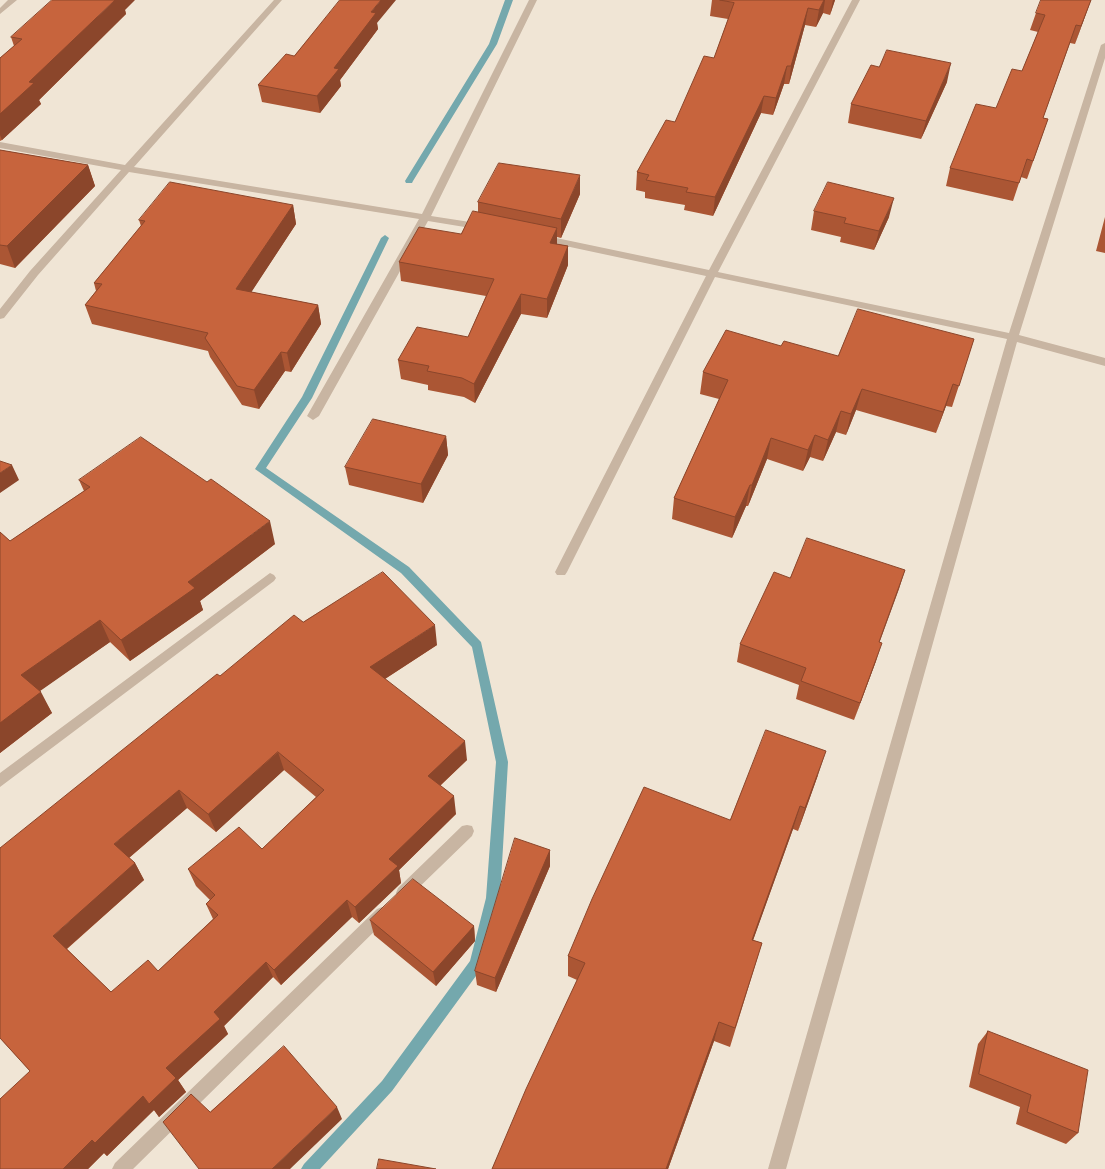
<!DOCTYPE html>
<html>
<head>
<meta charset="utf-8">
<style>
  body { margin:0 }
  canvas { display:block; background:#f0e5d5 }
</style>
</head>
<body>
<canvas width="1105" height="1169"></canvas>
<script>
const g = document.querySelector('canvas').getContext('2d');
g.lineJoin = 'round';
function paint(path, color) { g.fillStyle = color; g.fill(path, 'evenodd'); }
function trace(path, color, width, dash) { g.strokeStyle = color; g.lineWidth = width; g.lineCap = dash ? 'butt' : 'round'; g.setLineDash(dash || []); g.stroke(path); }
paint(new Path2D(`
  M505,0H513L497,44L413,181L412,183H406L405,181L489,44Z
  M385,235L389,238L312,398L266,468L409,567L481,642L508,762L500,898L481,969L392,1091L320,1169H301L304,1164L382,1081L470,961L486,898L496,762L472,647L401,573L255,469L302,397L381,238Z`), '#74a8ad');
paint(new Path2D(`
  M8,0H17L0,14V8Z
  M274,0H282L134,167L422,214L529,0H537L431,216L483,224L488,227L483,230L428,221L319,416L313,420L307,416L419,219L129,172L38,275L4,318L0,319V309L30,271L121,170L0,148V142L125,165Z
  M852,0H860L718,272L1009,333L1101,45L1105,43V58L1019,335L1105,358V366L1017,342L786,1169H768L1007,339L715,277L567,572L565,575H557L555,572L706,276L542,241L537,238L542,235L709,270Z
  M270,573L274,575L276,578L274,581L0,787V773Z
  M467,825L472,826L474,831L472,836L408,898L403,900L398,898L396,893L398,888L462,826Z
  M382,907L387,909L390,914L387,919L133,1169H112L115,1163L377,909Z`), '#c8b5a2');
paint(new Path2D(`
  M712,0H835L830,15L823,13L816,27L805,25L789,84H784L773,115L761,113L713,216L684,210L685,205L645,198V192L636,190L637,172L675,122L714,58L728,19L710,16Z
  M1091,0L1075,44L1070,43L1043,118L1048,119L1027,179L1021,177L1013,201L946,186L950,168L996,108L1022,71L1038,32L1030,30L1036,13Z
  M125,10L126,14L39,100L41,104L2,140L0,141V58L14,46L11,37Z
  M377,23L378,29L340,80L341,86L320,113L262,102L258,85L294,56Z
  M947,82L921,139L848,123L851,104Z
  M0,150L88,165L95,186L15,268L0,264Z
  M580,194L561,238L557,237V244L568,246V265L547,318L521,314L475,403L464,397L428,390V385L401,379L398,360L468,337L486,296L401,281L399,262L461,234L478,212V202Z
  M293,205L296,224L251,292L318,305L321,324L291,372L285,371L259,409L242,405L210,357L208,351L92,324L85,305L96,291L94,283L141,226L139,220Z
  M814,211L889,217L874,250L840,242L841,237L811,230Z
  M1105,217V253L1096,251Z
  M974,339L952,407L946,406L936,433L856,410L846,435L836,432L823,461L810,457L803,471L767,459L748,506H746L732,538L672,519L674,498L719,399L700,394L703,372L781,346L838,356Z
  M446,436L448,455L423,503L349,485L345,467Z
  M79,480L275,544L200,601L203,610L130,661L110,642L39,691L52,713L0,753V532L10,541L84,491Z
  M905,570L879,642L876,661L854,720L796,699L799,685L737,662L740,644L790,578Z
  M303,622L437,645L385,679L467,760L440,786L456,814L399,870L401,883L359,923L352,917L281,985L273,977L224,1026L228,1034L178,1080L186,1092L159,1117L154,1110L107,1156L104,1153L88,1169H0L30,1071L0,1038L220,676ZM284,770L316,797L262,849L188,869L196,886L210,900L206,904L213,919L158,971L111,992L67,949L144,880L135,863L129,858L187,808L216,832Z
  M818,775L798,831L793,829L753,940L762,943L730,1047L714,1041L668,1169H492L577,980L568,976V956L730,820Z
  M550,850V866L496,992L477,985L475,971Z
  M370,920L474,926L475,941L436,986L374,935Z
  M988,1031L1078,1133L1066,1144L1016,1124L1020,1107L969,1087L978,1044Z`), '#ab5634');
paint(new Path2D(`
  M115,0H135L125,10L126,14L39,100L41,104L2,140L0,135V114L29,82Z
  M381,0H396L377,23L378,29L340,80L341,86L320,113L317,96L334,68L371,12Z
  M824,0H825L823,13L816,27L819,10Z
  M833,0H835L830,15Z
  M1091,0L1075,44L1081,26Z
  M808,8L805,25L789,84L791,66Z
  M951,63L947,82L921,139L926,121Z
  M787,66L784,84L773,115L776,98Z
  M764,96L761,113L713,216L715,197Z
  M88,165L95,186L15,268L7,246Z
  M580,175V194L561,238V219Z
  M894,198L889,217L874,250L879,231Z
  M293,205L296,224L241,308L236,289Z
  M557,228V247L550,243Z
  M568,246V265L547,318V299Z
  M521,294V314L475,403L474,384Z
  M318,305L321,324L291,372L287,353Z
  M281,352L285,371L259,409L254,390Z
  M953,384L946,406L936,433L943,412Z
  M862,389L856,410L846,435L851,414Z
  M841,411L836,432L823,461L828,440Z
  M815,435L810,457L803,471L808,450Z
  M446,436L448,455L423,503L421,484Z
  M771,438L767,459L748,506L752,485Z
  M12,465L19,480L0,493V473Z
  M750,485L746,506L732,538L735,517Z
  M270,521L275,544L200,601L203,610L130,661L121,640L188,582Z
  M905,570L899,589L873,660L879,642Z
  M100,620L110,642L33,696L21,675Z
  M435,625L437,645L374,686L370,667Z
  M882,643L876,661L854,720L860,703Z
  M41,692L52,713L0,753V723Z
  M465,741L467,760L431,794L428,776Z
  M826,751L818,775L798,831L805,808Z
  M278,752L284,770L216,832L208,814Z
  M179,790L187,808L124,862L114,844Z
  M454,796L456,814L399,870L401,883L359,923L355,907L389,859Z
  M800,806L793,829L746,960L752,940Z
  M550,850V866L496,992L495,978Z
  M135,863L144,880L64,951L53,936Z
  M347,900L352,917L281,985L274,970Z
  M474,926L475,941L436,986L433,972Z
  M266,962L273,977L224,1026L228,1034L178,1080L186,1092L159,1117L154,1110L107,1156L104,1153L88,1169H63L166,1068L214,1012Z
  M719,1022L714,1041L668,1169H666Z
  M337,1107L342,1119L290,1169H272Z`), '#8b462b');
const building = new Path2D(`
  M52,0H115L29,82L34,83L0,114V58L22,39L11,37Z
  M340,0H381L371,12L376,13L334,68L339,69L317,96L258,85L286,54L294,56Z
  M720,0H824L819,10L808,8L791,66H787L776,98L764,96L715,197L686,192L688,188L646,180L649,175L637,172L666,120L675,122L704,56L714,58L734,3Z
  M1041,0H1091L1081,26L1076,25L1043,118L1048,119L1033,161L1027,159L1019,183L950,168L976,104L996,108L1012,69L1022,71L1045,15L1036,13Z
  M887,50L951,63L926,121L851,104L871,65L879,67Z
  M0,150L88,165L7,246L0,245Z
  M499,163L580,175L561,219L478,202Z
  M170,182L293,205L236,289L318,305L287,353L281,352L254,390L237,386L205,338L208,333L85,305L102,284L94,283L145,221L139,220Z
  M828,182L894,198L879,231L844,223L846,218L814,211Z
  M473,211L557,228L550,243L568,246L547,299L521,294L474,384L462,378L427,371L429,366L398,360L417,327L468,337L494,279L399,262L419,227L461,234Z
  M858,309L974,339L959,386L953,384L943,412L862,389L851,414L841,411L828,440L815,435L808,450L771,438L752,485H750L735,517L674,498L728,380L703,372L726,330L781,346L784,341L838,356Z
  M373,419L446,436L421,484L345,467Z
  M141,437L207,482L211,479L270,521L188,582L195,588L121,640L100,620L21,675L41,692L0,723V532L10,541L90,487L79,480Z
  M0,461L12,465L0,473Z
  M807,538L905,570L879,642L882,643L860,703L801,681L806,668L740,644L774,572L790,578Z
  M383,572L435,625L370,667L465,741L428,776L454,796L389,859L398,866L355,907L347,900L274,970L266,962L214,1012L220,1019L166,1068L176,1078L149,1104L143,1096L95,1143L92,1140L63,1169H0V1099L30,1071L0,1038V848L217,674L220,676L294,615L303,622ZM278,752L324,790L262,849L239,827L188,869L215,895L206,904L218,915L158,971L148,960L111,992L53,936L135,863L114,844L179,790L208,814Z
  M766,730L826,751L805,808L800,806L752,940L762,943L735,1028L719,1022L666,1169H492L526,1089L585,963L568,956L592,899L644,787L730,820Z
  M515,838L550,850L495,978L475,971Z
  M413,879L474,926L433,972L370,920Z
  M988,1031L1088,1070L1078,1133L1027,1112L1031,1095L979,1074Z
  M284,1046L337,1107L272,1169H199L163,1122L191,1094L210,1112Z
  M379,1159L436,1169H377Z`);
paint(building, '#c7643d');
trace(building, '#8b462b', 1);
</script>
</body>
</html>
